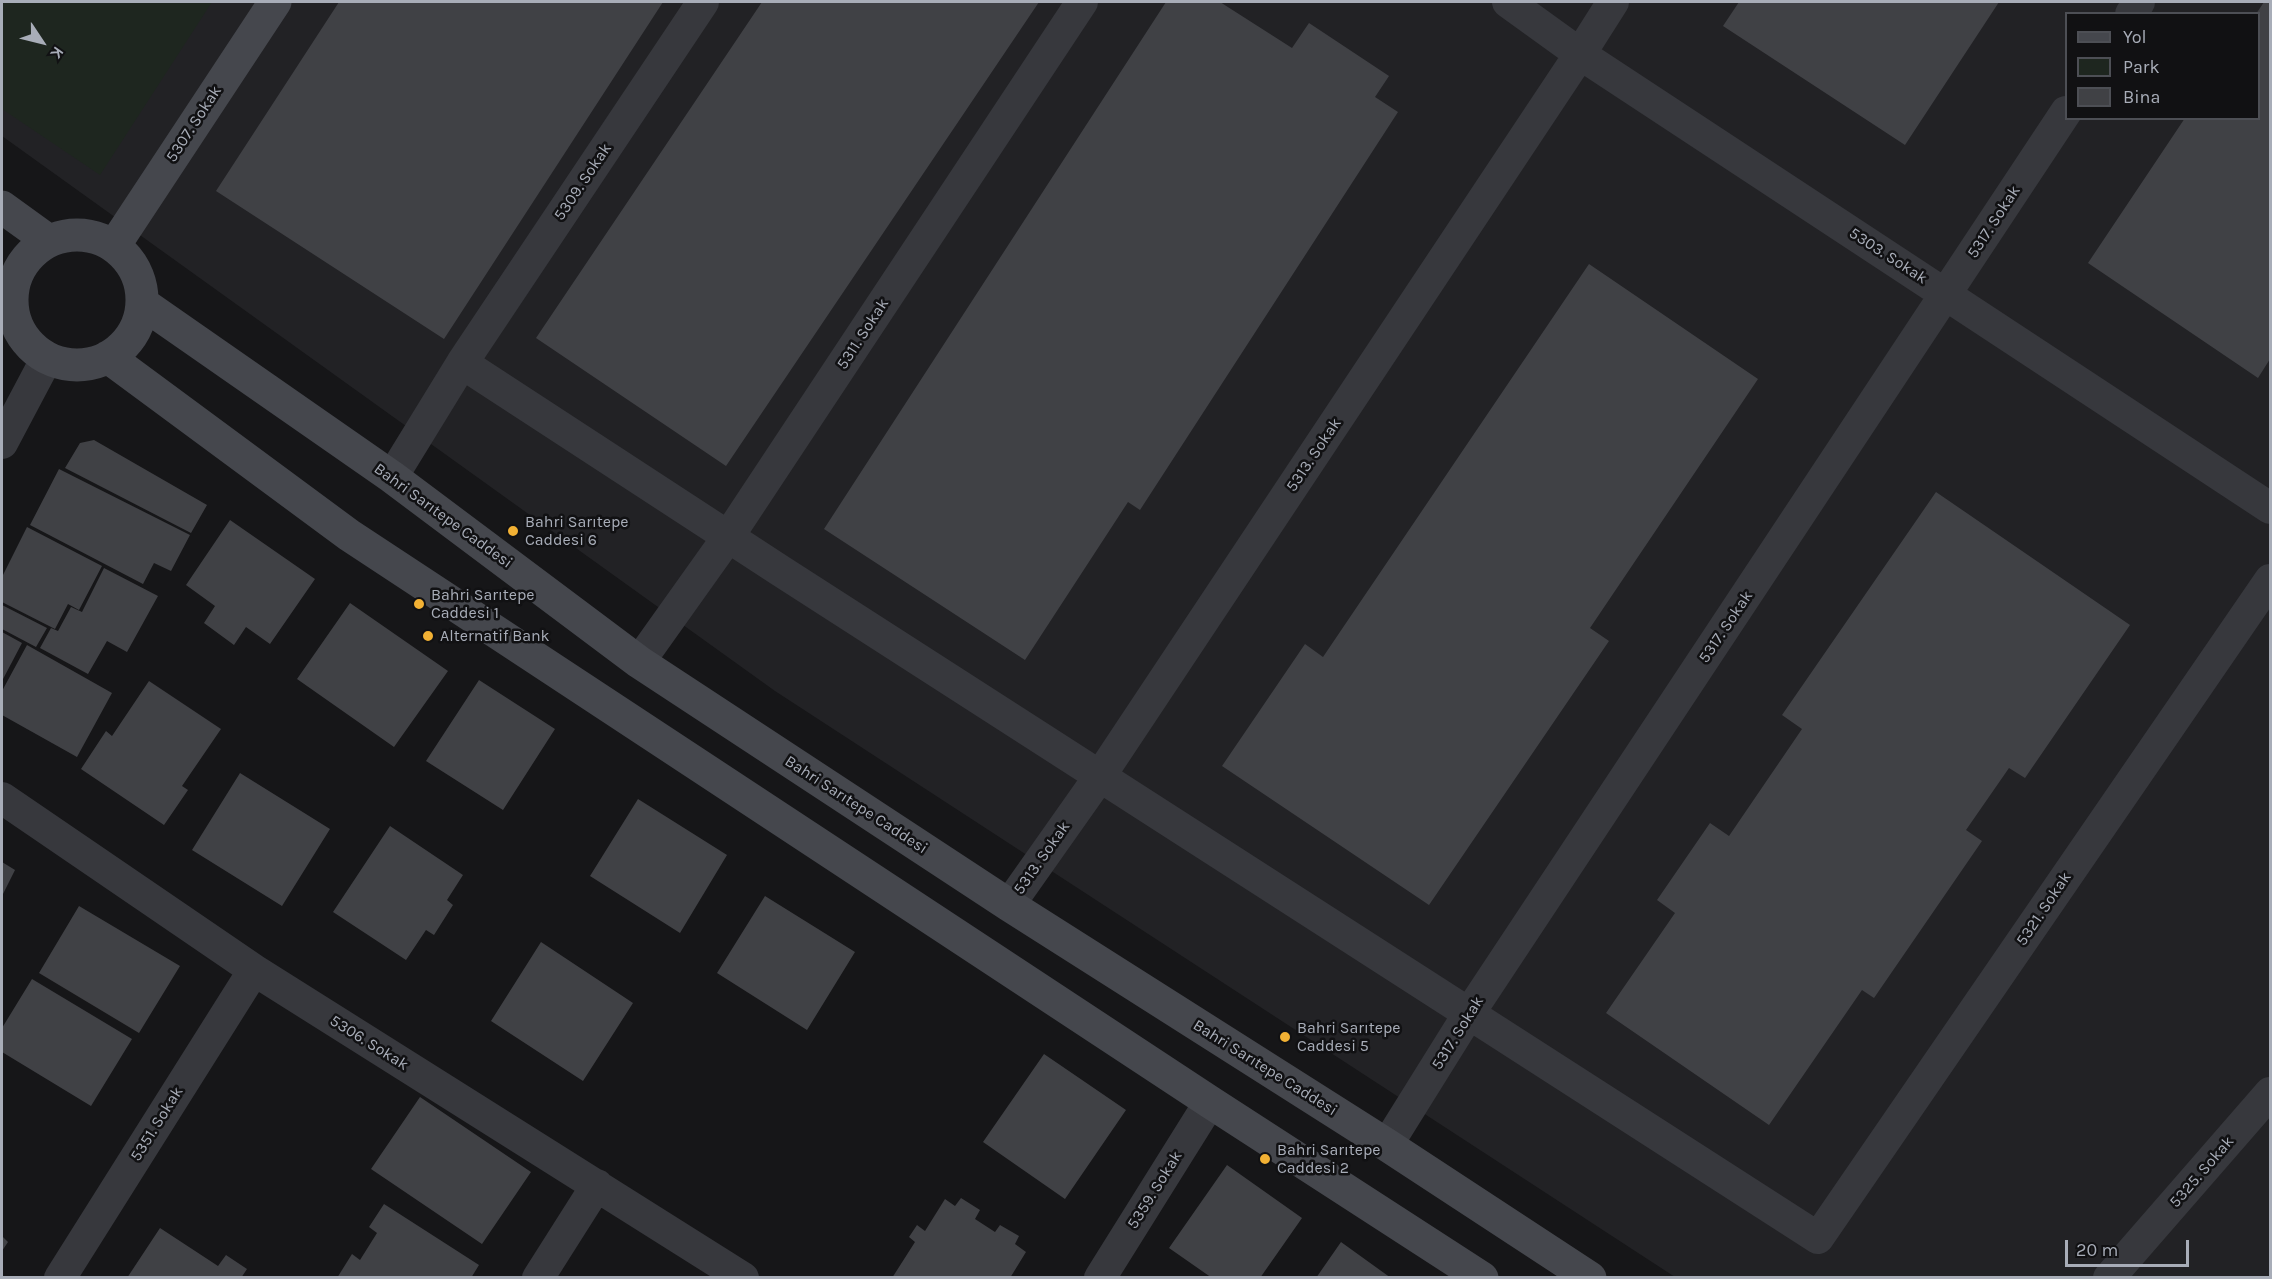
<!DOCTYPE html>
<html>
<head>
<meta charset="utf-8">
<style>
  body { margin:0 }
  #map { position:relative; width:2272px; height:1279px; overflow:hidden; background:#161618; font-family:Karla,sans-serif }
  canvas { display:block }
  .frame { position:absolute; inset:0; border:3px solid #a8adb8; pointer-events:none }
  .legend { position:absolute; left:2065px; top:12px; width:195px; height:108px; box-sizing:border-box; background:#111113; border:2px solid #4d4f55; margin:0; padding:8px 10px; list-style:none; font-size:18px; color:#a8adb8 }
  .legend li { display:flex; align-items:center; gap:12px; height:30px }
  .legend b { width:30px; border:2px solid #4d4f55 }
  .north { position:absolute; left:12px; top:12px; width:60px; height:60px; -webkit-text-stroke:4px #111113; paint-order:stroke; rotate:125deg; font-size:16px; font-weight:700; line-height:24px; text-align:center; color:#a8adb8 }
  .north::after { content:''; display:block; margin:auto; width:21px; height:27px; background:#a8adb8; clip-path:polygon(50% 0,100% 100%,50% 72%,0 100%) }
  .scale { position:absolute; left:2065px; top:1240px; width:124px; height:27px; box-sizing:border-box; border:3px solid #a8adb8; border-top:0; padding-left:8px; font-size:18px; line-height:21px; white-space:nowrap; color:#a8adb8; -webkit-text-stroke:4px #111113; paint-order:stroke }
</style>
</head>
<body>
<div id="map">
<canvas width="2272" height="1279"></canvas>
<div class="frame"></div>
<ul class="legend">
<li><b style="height:8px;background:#45474d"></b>Yol</li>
<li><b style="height:16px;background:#1e261f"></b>Park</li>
<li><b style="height:16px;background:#404145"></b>Bina</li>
</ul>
<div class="north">K</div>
<div class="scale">20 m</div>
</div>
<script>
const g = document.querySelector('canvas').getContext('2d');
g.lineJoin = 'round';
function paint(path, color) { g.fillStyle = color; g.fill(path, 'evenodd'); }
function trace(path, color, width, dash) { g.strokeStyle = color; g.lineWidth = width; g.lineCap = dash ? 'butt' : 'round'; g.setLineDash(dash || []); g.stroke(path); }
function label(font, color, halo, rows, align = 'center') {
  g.font = font + ' Karla,sans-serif'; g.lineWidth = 5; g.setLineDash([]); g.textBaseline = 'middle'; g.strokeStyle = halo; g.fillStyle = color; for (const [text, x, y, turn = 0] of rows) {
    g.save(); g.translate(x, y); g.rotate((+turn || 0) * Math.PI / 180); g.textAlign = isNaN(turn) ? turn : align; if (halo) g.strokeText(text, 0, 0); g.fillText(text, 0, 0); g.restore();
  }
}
paint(new Path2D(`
  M2,2H2270V1277H1675L775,691L2,136ZM2066,14H2258V118H2066Z`), '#222225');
paint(new Path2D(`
  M2,2H212L100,175L2,109Z`), '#1e261f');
paint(new Path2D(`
  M339,2H663L444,339L216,191Z
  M762,2H1039L726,466L536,338Z
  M1166,2H1220L1292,48L1309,23L1389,76L1375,97L1398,112L1140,510L1128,502L1025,660L824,529Z
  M1739,2H1999L1905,145L1723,26Z
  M2264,2H2270V359L2258,378L2088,263L2185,118H2258V14H2256Z
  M1589,264L1758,379L1590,628L1609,641L1429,905L1222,766L1305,644L1323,657Z
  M94,440L207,505L191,533L65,468L80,443Z
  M59,469L190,535L171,571L154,563L143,584L30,525Z
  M1936,492L2130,625L2025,778L2009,768L1966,830L1982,841L1874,998L1862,990L1769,1125L1606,1013L1675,913L1657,900L1710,823L1729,836L1802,729L1782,715Z
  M230,520L315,579L270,644L246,627L234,645L204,623L215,606L186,585Z
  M27,527L102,566L79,610L68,604L55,629L2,602V577Z
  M104,568L158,596L127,652L107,641L88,674L40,648L51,628L58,631L71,607L82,612Z
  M350,603L448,671L394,747L297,679Z
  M2,605L47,628L36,647L2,629Z
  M2,632L22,643L2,681Z
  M27,645L112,693L77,757L2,715V691Z
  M479,680L555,729L503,810L426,761Z
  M149,681L221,729L182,786L188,790L164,825L81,769L106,731L112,736Z
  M240,773L330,829L282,906L192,850Z
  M638,799L727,855L680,933L590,876Z
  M390,826L463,875L447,900L453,905L434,935L426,930L406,960L333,912Z
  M2,862L15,870L2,896Z
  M765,896L855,952L807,1030L717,973Z
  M79,906L180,966L139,1033L39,973Z
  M541,942L633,1003L583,1081L491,1021Z
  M32,979L132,1039L91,1106L2,1052V1028Z
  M1044,1054L1126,1110L1065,1199L983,1142Z
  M420,1097L531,1172L482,1244L371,1169Z
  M1227,1165L1302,1218L1260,1278H1212L1169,1248Z
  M961,1198L980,1210L975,1219L995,1232L1000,1225L1019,1236L1015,1244L1026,1252L1010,1278H892L915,1242L909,1237L917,1225L925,1231L945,1199L955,1206Z
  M384,1204L479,1265L471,1278H337L352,1254L360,1260L377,1233L369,1227Z
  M160,1228L218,1266L226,1255L247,1269L241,1278H127Z
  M2,1236L8,1242L2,1251Z
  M1341,1242L1391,1278H1316Z`), '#404145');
trace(new Path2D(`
  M1508,2L1580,54L2270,508
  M2131,14L2139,2
  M462,363C912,658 1365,949 1818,1238L2270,580
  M2,443L47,358
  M392,477L462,363L703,2
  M639,662L728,537L1082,2
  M2,798L254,970L743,1278
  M1009,905L1100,776L1580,54L1613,2
  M1387,1145L1468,1015L2066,112
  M60,1278L254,970
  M538,1278L597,1185
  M1100,1278L1210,1102
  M2109,1278L2270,1093`), '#37383d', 32);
trace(new Path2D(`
  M2,207L49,241
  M12 300a65 65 0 1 1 130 0a65 65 0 1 1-130 0Z
  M114,246L275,2
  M142,303L392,477L639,662L1009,905L1387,1145L1590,1278
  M108,357L349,535L1210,1102L1482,1278`), '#45474d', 33);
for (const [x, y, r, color] of [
  [513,531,6,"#f2b134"],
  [419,604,6,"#f2b134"],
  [428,636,6,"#f2b134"],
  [1285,1037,6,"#f2b134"],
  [1265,1159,6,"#f2b134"]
]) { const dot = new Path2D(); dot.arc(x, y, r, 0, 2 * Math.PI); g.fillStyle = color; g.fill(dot); trace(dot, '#111113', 2); }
label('16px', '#a8adb8', '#111113', [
  ["5307. Sokak",194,124,-57],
  ["5309. Sokak",583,182,-56],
  ["5317. Sokak",1994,222,-57],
  ["5303. Sokak",1888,256,33],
  ["5311. Sokak",863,334,-57],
  ["5313. Sokak",1314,455,-56],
  ["Bahri Sarıtepe Caddesi",443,516,36],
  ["5317. Sokak",1726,627,-56],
  ["Bahri Sarıtepe Caddesi",856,805,33],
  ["5313. Sokak",1042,858,-55],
  ["5321. Sokak",2044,909,-56],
  ["5317. Sokak",1458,1033,-58],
  ["5306. Sokak",369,1043,32],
  ["Bahri Sarıtepe Caddesi",1265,1068,32],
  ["5351. Sokak",157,1124,-58],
  ["5325. Sokak",2202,1172,-49],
  ["5359. Sokak",1155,1190,-58]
]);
label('16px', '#a8adb8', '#111113', [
  ["Bahri Sarıtepe",525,522],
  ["Caddesi 6",525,540],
  ["Bahri Sarıtepe",431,595],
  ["Caddesi 1",431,613],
  ["Alternatif Bank",440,636],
  ["Bahri Sarıtepe",1297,1028],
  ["Caddesi 5",1297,1046],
  ["Bahri Sarıtepe",1277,1150],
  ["Caddesi 2",1277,1168]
], 'left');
</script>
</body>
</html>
